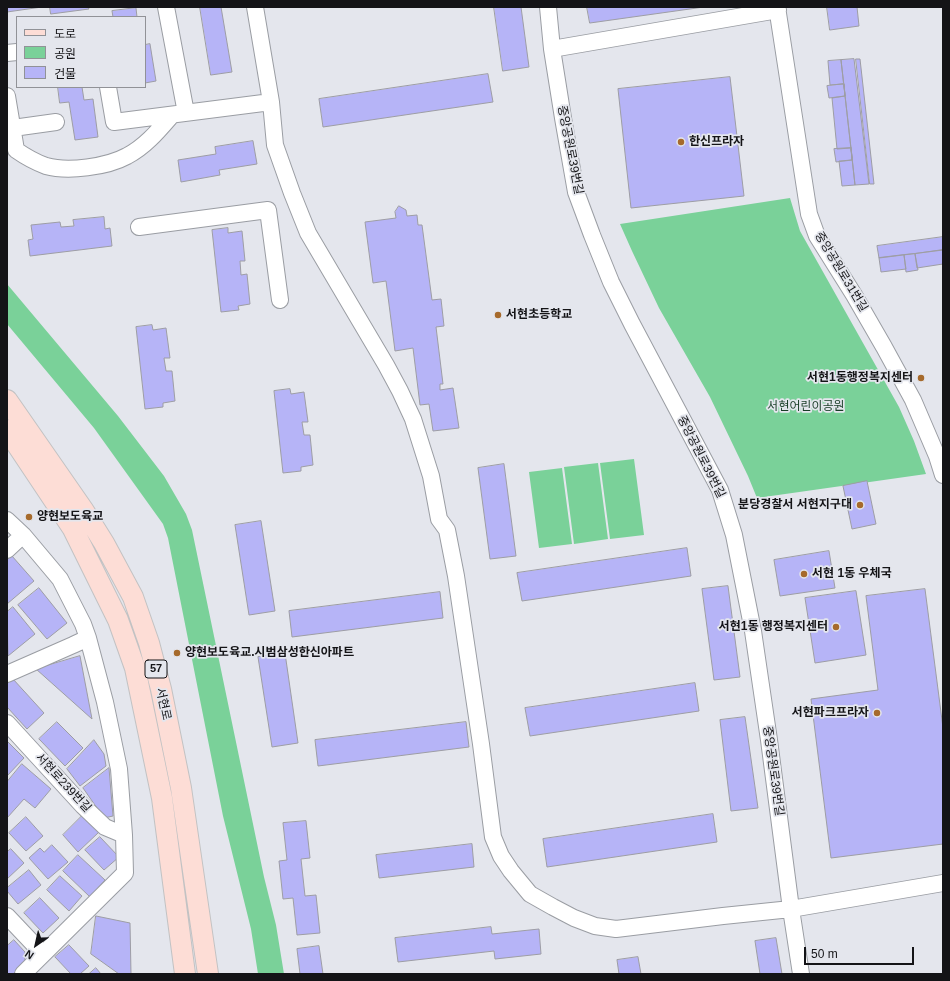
<!DOCTYPE html>
<html>
<head>
<meta charset="utf-8">
<style>
  body { margin:0 }
  #map { position:relative; width:950px; height:981px; overflow:hidden; background:#e4e6ed; font-family:Arial,"Noto Sans KR",sans-serif }
  canvas { display:block }
  .frame { position:absolute; inset:0; border:8px solid #141417; pointer-events:none }
  .legend { position:absolute; left:16px; top:16px; width:130px; height:72px; box-sizing:border-box; background:#e4e6ed; border:1px solid #919297; margin:0; padding:5px 7px; list-style:none; font-size:12px; color:#141417 }
  .legend li { display:flex; align-items:center; gap:8px; height:20px }
  .legend b { width:20px; border:1px solid #919297 }
  .north { position:absolute; left:16px; top:925px; width:40px; height:40px; -webkit-text-stroke:3px #e4e6ed; paint-order:stroke; rotate:214deg; font-size:11px; font-weight:700; line-height:16px; text-align:center; color:#141417 }
  .north::after { content:''; display:block; margin:auto; width:14px; height:18px; background:#141417; clip-path:polygon(50% 0,100% 100%,50% 72%,0 100%) }
  .scale { position:absolute; left:804px; top:947px; width:110px; height:18px; box-sizing:border-box; border:2px solid #141417; border-top:0; padding-left:5px; font-size:12px; line-height:14px; white-space:nowrap; color:#141417; -webkit-text-stroke:3px #e4e6ed; paint-order:stroke }
</style>
</head>
<body>
<div id="map">
<canvas width="950" height="981"></canvas>
<div class="frame"></div>
<ul class="legend">
<li><b style="height:5px;background:#fdddd6"></b>도로</li>
<li><b style="height:11px;background:#7ad199"></b>공원</li>
<li><b style="height:11px;background:#b6b4f7"></b>건물</li>
</ul>
<div class="north">N</div>
<div class="scale">50 m</div>
</div>
<script>
const g = document.querySelector('canvas').getContext('2d');
g.lineJoin = 'round';
function paint(path, color) { g.fillStyle = color; g.fill(path, 'evenodd'); }
function trace(path, color, width, dash) { g.strokeStyle = color; g.lineWidth = width; g.lineCap = dash ? 'butt' : 'round'; g.setLineDash(dash || []); g.stroke(path); }
function label(font, color, halo, rows, align = 'center') {
  g.font = font + ' Arial,"Noto Sans KR",sans-serif'; g.lineWidth = 3.5; g.setLineDash([]); g.textBaseline = 'middle'; g.strokeStyle = halo; g.fillStyle = color; for (const [text, x, y, turn = 0] of rows) {
    g.save(); g.translate(x, y); g.rotate((+turn || 0) * Math.PI / 180); g.textAlign = isNaN(turn) ? turn : align; if (halo) g.strokeText(text, 0, 0); g.fillText(text, 0, 0); g.restore();
  }
}
paint(new Path2D(`
  M790,198L800,231L899,407L914,441L926,474L757,498L748,476L710,397L659,308L632,251L620,224Z
  M7,284L118,416L164,476L186,514L192,530L264,877L276,925L284,974H258L251,929L223,816L168,538L163,524L94,428L7,324Z
  M634,459L644,535L610,539L600,463Z
  M598,463L608,539L574,544L564,467Z
  M562,468L572,544L539,548L529,472Z`), '#7ad199');
const building = new Path2D(`
  M7,7H42L7,12Z
  M50,7H88L89,9L51,14Z
  M200,7H221L232,72L211,75Z
  M494,7H521L529,67L503,71Z
  M587,7H704L590,23Z
  M827,7H857L859,26L830,30Z
  M136,8L137,17H113L112,11Z
  M150,44L156,81L145,83V45Z
  M854,59L869,184L855,185L841,60Z
  M856,59H860L874,184H870Z
  M841,60L851,148L837,149L832,98L845,96L844,84L830,85L828,61Z
  M488,74L493,102L323,127L319,99Z
  M730,77L744,196L631,208L618,89Z
  M844,84L845,96L829,98L827,86Z
  M58,87H82L84,100L93,99L98,137L75,140L69,102L60,103Z
  M253,141L257,164L219,170L220,175L181,182L178,160L216,154L215,147Z
  M851,148L855,185L842,186L839,161L852,160Z
  M851,148L852,160L836,162L834,149Z
  M399,206L406,210L407,216L417,215L418,225H422L432,300L441,299L444,326L436,327L443,384H440V390L453,388L459,428L433,431L429,404L420,405L413,348L395,351L386,281L373,283L365,222L396,218L395,212Z
  M104,217L105,229L110,228L112,246L30,256L28,240L33,239L31,225L60,222L61,227L74,226L73,220Z
  M228,228V233L242,231L245,261H240L241,275L247,274L250,304L238,306L239,310L221,312L212,230Z
  M943,237V250L879,258L877,246Z
  M943,250V264L917,268L915,254Z
  M915,254L918,270L906,272L904,255Z
  M904,255L906,269L881,272L879,258Z
  M152,325L153,330L166,328L170,358H164L166,371H172L175,401L163,403V407L145,409L136,327Z
  M290,389L291,394L304,392L308,422H302L304,435H310L313,465L301,467V471L283,473L274,391Z
  M504,464L516,556L490,559L478,468Z
  M867,481L876,524L852,529L843,486Z
  M261,521L275,611L249,615L235,525Z
  M687,548L691,576L522,601L517,573Z
  M829,551L835,588L780,596L774,560Z
  M12,556L34,581L7,604V560Z
  M728,586L740,677L714,680L702,589Z
  M39,588L67,623L47,639L18,605Z
  M925,589L943,728V844L831,858L811,699L878,690L866,596Z
  M856,591L866,655L815,663L805,598Z
  M440,592L443,618L292,637L289,611Z
  M13,607L35,634L8,656L7,612Z
  M285,653L298,743L272,747L258,657Z
  M80,656L92,719L36,669Z
  M13,679L44,713L27,729L7,707V684Z
  M695,683L699,711L530,736L525,708Z
  M745,717L758,808L731,811L720,720Z
  M57,722L83,748L65,766L39,739Z
  M466,722L469,747L318,766L315,740Z
  M94,740L104,754L106,766L80,786L67,769Z
  M7,741L24,758L7,776Z
  M22,764L51,789L35,808L24,799L7,818V782Z
  M109,768L113,816L104,818L83,788Z
  M713,814L717,842L547,867L543,839Z
  M83,815L99,832L78,852L63,835Z
  M26,817L43,836L26,851L9,833Z
  M306,821L310,858L301,859L305,896L316,895L320,933L297,935L293,898L283,899L279,861L287,860L283,823Z
  M100,837L119,857L104,870L85,850Z
  M472,844L474,867L379,878L376,855Z
  M52,845L68,862L48,879L29,858L40,848L44,852Z
  M11,849L24,863L7,879V852Z
  M78,855L105,880L90,897L63,871Z
  M29,870L41,885L18,904L7,891V888Z
  M60,876L82,896L69,911L47,890Z
  M40,898L59,918L43,933L24,913Z
  M96,916L130,923L131,974H119L91,954Z
  M491,927L492,934L539,929L541,954L495,959L494,951L398,962L395,938Z
  M776,938L782,974H760L755,941Z
  M14,940L25,952V963L13,974H7V946Z
  M69,945L89,966L80,974H71L55,957Z
  M319,946L323,974H300L297,949Z
  M638,957L641,974H619L617,960Z
  M96,968L101,974H89Z`);
paint(building, '#b6b4f7');
trace(building, '#9d9da4', 1);
const minor = new Path2D(`
  M166,7L186,113
  M255,7L271,102L275,145L292,193L308,233L386,365L400,391L413,419L431,476L439,519L447,530L456,576L481,744L493,837L501,856L511,871L530,894L553,907L574,918L595,926L616,929L723,916L791,909L943,883
  M548,7L552,49L563,118L576,192L592,235L611,282L632,324L720,490L734,535L753,631L769,740L791,909L801,974
  M777,7L809,214L817,236L854,295L884,347L913,400L937,456L943,475
  M552,49L778,10
  M7,53L17,52
  M108,87L114,122L271,102
  M7,96L16,150C26,157 35,162 46,166C68,172 107,167 127,156C145,147 159,130 172,115
  M13,128L56,122
  M139,227L268,210L280,300
  M7,520L23,535L60,579L83,624L88,638L105,702L119,769L124,835L125,873L23,974
  M7,550L23,535
  M7,674L73,645L88,638
  M7,723L83,806L105,827L124,835
  M7,916L43,954`);
const major = new Path2D(`
  M7,400L84,511L104,543L133,597L149,643L161,689L181,788L208,974
  M7,430L73,529L118,620L135,668L162,798L185,974`);
trace(minor, '#9a9da3', 18);
trace(major, '#c2c2c3', 22);
trace(minor, '#fff', 16);
trace(major, '#fdddd6', 20);
for (const [x, y, r, color] of [
  [681,142,4,"#a66a2c"],
  [498,315,4,"#a66a2c"],
  [921,378,4,"#a66a2c"],
  [860,505,4,"#a66a2c"],
  [29,517,4,"#a66a2c"],
  [804,574,4,"#a66a2c"],
  [836,627,4,"#a66a2c"],
  [177,653,4,"#a66a2c"],
  [877,713,4,"#a66a2c"]
]) { const dot = new Path2D(); dot.arc(x, y, r, 0, 2 * Math.PI); g.fillStyle = color; g.fill(dot); trace(dot, '#e4e6ed', 1.5); }
for (const [x, y, w] of [
  [156,669,22]
]) { const box = new Path2D(); box.roundRect(x - w / 2, y - 9, w, 18, 3); g.fillStyle = '#e4e6ed'; g.fill(box); trace(box, '#141417', 1); }
label('bold 11px', '#141417', null, [
  ["57",156,669]
]);
label('bold 12px', '#141417', '#e4e6ed', [
  ["한신프라자",689,142],
  ["서현초등학교",506,315],
  ["서현1동행정복지센터",913,378,"right"],
  ["분당경찰서 서현지구대",852,505,"right"],
  ["양현보도육교",37,517],
  ["서현 1동 우체국",812,574],
  ["서현1동 행정복지센터",828,627,"right"],
  ["양현보도육교.시범삼성한신아파트",185,653],
  ["서현파크프라자",869,713,"right"]
], 'left');
label('12px', '#141417', '#e4e6ed', [
  ["중앙공원로39번길",570,150,79],
  ["중앙공원로31번길",841,272,59],
  ["중앙공원로39번길",701,457,63],
  ["서현로",163,704,78],
  ["중앙공원로39번길",773,771,82],
  ["서현로239번길",63,783,47]
]);
label('12px', '#173c25', '#e4e6ed', [
  ["서현어린이공원",806,407]
]);
</script>
</body>
</html>
